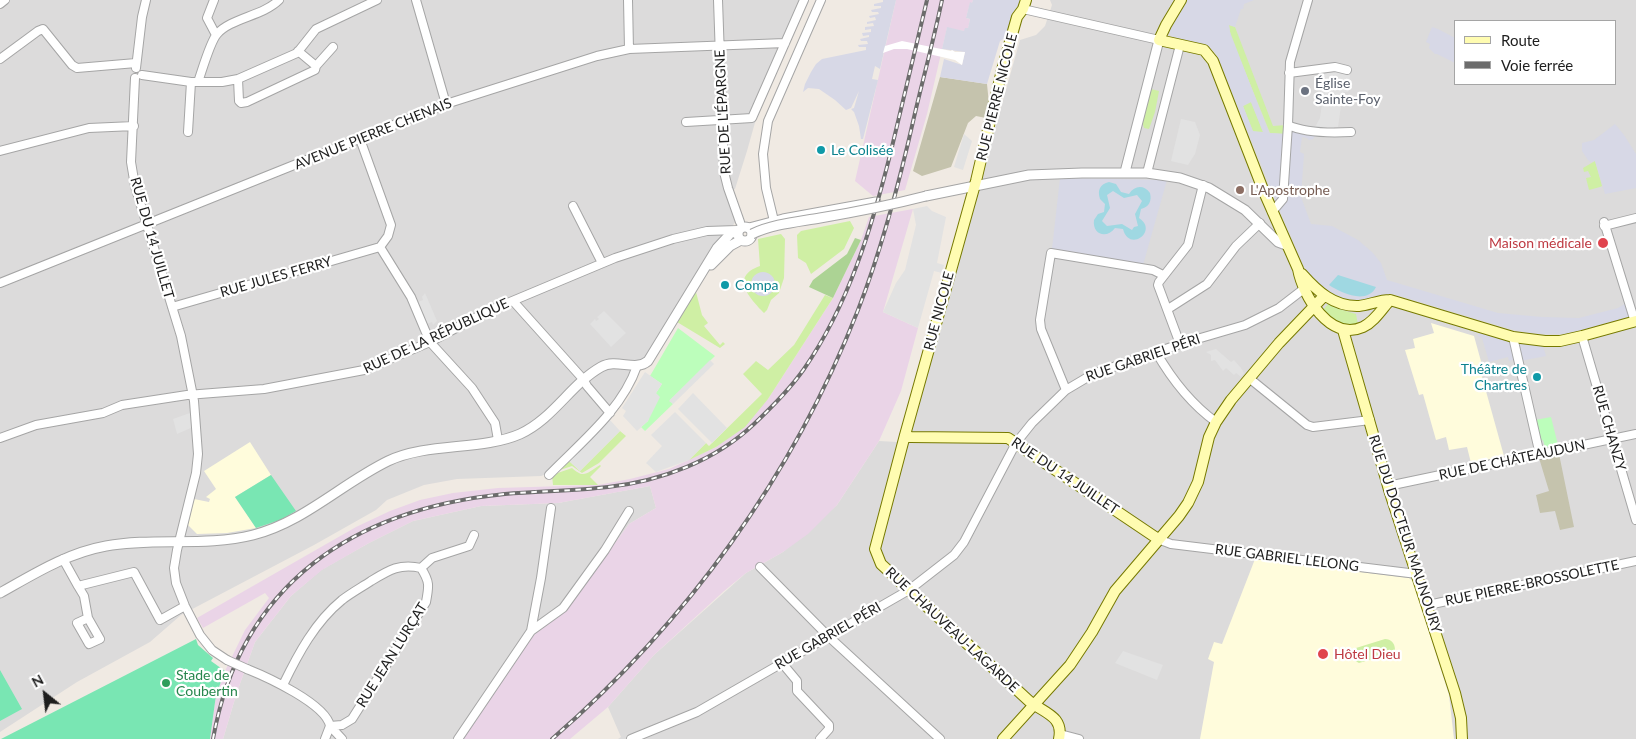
<!DOCTYPE html>
<html>
<head>
<meta charset="utf-8">
<style>
  body { margin:0 }
  #map { position:relative; width:1636px; height:739px; overflow:hidden; background:#f0eae3; font-family:Lato,sans-serif }
  canvas { display:block }
  .legend { position:absolute; left:1454px; top:20px; width:162px; height:65px; box-sizing:border-box; background:#fff; border:1px solid #a5a5a5; margin:0; padding:6px 9px; list-style:none; font-size:15px; color:#1e1e1e }
  .legend li { display:flex; align-items:center; gap:10px; height:25px }
  .legend b { width:25px; border:1px solid #a5a5a5 }
  .north { position:absolute; left:20px; top:669px; width:50px; height:50px; -webkit-text-stroke:4px #fff; paint-order:stroke; rotate:331deg; font-size:14px; font-weight:700; line-height:20px; text-align:center; color:#1e1e1e }
  .north::after { content:''; display:block; margin:auto; width:18px; height:22px; background:#1e1e1e; clip-path:polygon(50% 0,100% 100%,50% 72%,0 100%) }
</style>
</head>
<body>
<div id="map">
<canvas width="1636" height="739"></canvas>
<ul class="legend">
<li><b style="height:6px;background:#fffcb1"></b>Route</li>
<li><b style="height:6px;background:#6c6c6c"></b>Voie ferrée</li>
</ul>
<div class="north">N</div>
</div>
<script>
const g = document.querySelector('canvas').getContext('2d');
g.lineJoin = 'round';
function paint(path, color) { g.fillStyle = color; g.fill(path, 'evenodd'); }
function trace(path, color, width, dash) { g.strokeStyle = color; g.lineWidth = width; g.lineCap = dash ? 'butt' : 'round'; g.setLineDash(dash || []); g.stroke(path); }
function label(font, color, halo, rows, align = 'center') {
  g.font = font + ' Lato,sans-serif'; g.lineWidth = 4.5; g.setLineDash([]); g.textBaseline = 'middle'; g.strokeStyle = halo; g.fillStyle = color; for (const [text, x, y, turn = 0] of rows) {
    g.save(); g.translate(x, y); g.rotate((+turn || 0) * Math.PI / 180); g.textAlign = isNaN(turn) ? turn : align; if (halo) g.strokeText(text, 0, 0); g.fillText(text, 0, 0); g.restore();
  }
}
paint(new Path2D(`
  M0,0H808L756,119L747,151L735,189L733,190L741,213L613,412L547,474L541,476L457,479L424,485L387,500L376,510L314,545L181,615L150,642L77,682L0,732Z
  M1050,0H1636V739H618L621,737L608,707L654,655L746,573L783,552L837,505L879,441L897,442L906,445L1020,40L1036,35L1045,26L1052,5ZM1455,21H1615V84H1455Z
  M650,486L656,508L629,524L567,608L461,739H223L237,692L255,642L291,596L321,570L369,543L413,521L481,506L558,503Z`), '#dcdbdb');
paint(new Path2D(`
  M896,0H973L972,3H970L966,18L970,19L968,29L964,31L947,28L927,114L905,190L873,196L855,181Z
  M913,209L883,312L918,328L901,391L879,441L837,505L808,534L783,552L746,573L724,591L654,655L608,707L570,739H461L533,636L567,608L629,524L656,508L650,486L558,503L481,506L413,521L369,543L322,570L291,596L255,642L237,692L223,739H210L216,695L225,671L245,630L269,598L265,593L203,628L197,618L356,527L390,511L420,500L453,493L498,488L598,485L630,479L669,469L716,447L768,399L833,298L861,240L869,217Z`), '#ead4e7');
paint(new Path2D(`
  M1431,323L1474,336L1482,365L1479,366L1504,456L1471,463L1467,447L1449,450L1446,437L1436,440L1423,394L1419,395L1405,350L1415,348L1413,339L1434,333Z
  M250,442L271,475L235,497L256,528L227,533L197,534L188,525L194,499L209,502L210,499L206,497L216,489L204,471Z
  M1255,559L1409,578L1413,581L1449,695L1454,739H1200L1214,662L1208,659L1214,642L1222,644Z`), '#fffcdc');
paint(new Path2D(`
  M940,77L987,84L989,104L986,118L976,116L968,123L951,167L922,176L913,171Z
  M1559,454L1574,527L1560,530L1555,511L1540,513L1536,495L1549,491L1539,458Z`), '#c5c3ad');
paint(new Path2D(`
  M1229,25L1235,27L1273,126L1286,125V134L1270,133L1231,37Z
  M1151,89L1159,91L1155,112L1149,129L1144,128L1142,121Z
  M1251,102L1263,132H1253L1243,106Z
  M1595,161L1602,186L1600,187L1589,190L1586,178L1591,177L1588,171L1584,172L1583,168Z
  M850,221L854,228L844,249L811,274L806,263L798,258L797,235L801,231Z
  M781,234L785,239L784,278L779,293L771,300L767,310L764,313C750,298 729,277 760,266L758,239Z
  M696,292L702,315L708,323L704,326L720,345L723,342L725,344L720,348L677,322Z
  M825,295L833,298L768,399L745,427L716,447L689,460L706,443L709,446L762,394L743,374L756,361L768,370L794,345Z
  M1329,303L1336,308L1356,314L1358,325C1341,326 1334,322 1322,311Z
  M620,431L626,436L599,463L582,473L572,466L560,470L569,461L580,471Z
  M600,465L601,466L590,477L598,485H553L552,475L572,468C584,479 587,473 600,465Z
  M1385,639C1391,639 1395,643 1395,650L1392,653L1359,663L1352,659L1351,653L1356,648Z`), '#cfefa4');
paint(new Path2D(`
  M855,238L861,240L833,298L809,287L813,280L847,254Z`), '#acd394');
paint(new Path2D(`
  M678,328L715,356L670,400L673,404L645,431L641,427L648,421L656,393L662,384L650,376Z
  M1551,417L1558,445L1545,447L1543,440L1540,441L1535,420Z`), '#bcfebb');
paint(new Path2D(`
  M271,475L296,511L280,520L256,528L235,497Z
  M196,639L198,645L213,658L211,661L225,671L216,695L210,739H1Z
  M0,670L22,709L0,721Z`), '#79e6b3');
paint(new Path2D(`
  M1335,70L1350,75L1348,92H1343L1338,127H1334V129L1315,127L1320,118L1322,104L1319,72Z
  M1181,119L1195,122L1200,135L1195,154L1188,165L1171,161Z
  M964,134L972,141L963,170L954,167Z
  M927,206L932,211L946,217L937,263L944,265L942,273L934,271L918,328L883,312L896,283L905,270L916,225L913,209Z
  M425,293L437,321L433,325L432,322L427,324L418,302L423,300L422,297Z
  M604,311L626,333L611,347L590,324L595,319L596,321L599,319L597,317Z
  M1216,349L1231,362L1234,360L1241,368L1244,373L1241,377L1236,373L1234,375L1226,368L1223,371L1215,360L1211,361V355L1206,352Z
  M710,360L714,364L673,404L669,401Z
  M645,372L662,384L656,393L660,397L648,421L637,431L623,416L626,411L622,408Z
  M693,393L727,428L712,443L678,409Z
  M675,412L706,443L689,460L656,472L646,463L662,446L651,435Z
  M190,413L193,427L177,434L173,419Z
  M610,420L620,431L580,471L569,461Z
  M1123,651L1163,665L1157,680L1115,663Z`), '#e2e2e2');
paint(new Path2D(`
  M883,0H896L880,69L875,66L872,79L878,80L863,139H861L859,126L854,112L851,109L854,108L859,91L851,108L846,110L835,100L819,89L808,88L803,92L805,84L811,72L816,64L822,59L866,50V47H859L858,45L868,44L867,41H861L860,39L869,37V35L863,36L862,33L871,32V29L865,30V27L874,26L873,23L867,24V22L876,20L875,17L870,18L869,16L879,14L878,12H872L871,10L881,8V6H874V4L883,2Z
  M973,0H1022L1013,13L1005,38L1000,41L987,84L940,77L944,59L962,65L965,52L942,49L947,27L964,31L965,28H968L970,19L966,18L970,2L972,3Z
  M1185,0H1254L1244,4L1243,9H1241L1235,27L1229,25L1230,32L1269,133L1286,134L1281,196L1277,203L1216,53L1209,46L1171,36L1168,28ZM1251,102L1263,132L1253,131L1243,106Z
  M1432,27L1438,29L1455,38V63L1437,54H1435L1429,48L1430,44L1426,42Z
  M1615,124L1624,135L1636,154V188L1605,194L1595,161L1591,162L1588,160L1582,151V143L1594,140Z
  M1290,126L1317,133L1313,139L1309,140L1307,138L1302,137L1300,152L1304,154L1301,197L1311,224L1332,226L1358,240L1372,252L1381,263L1387,280L1498,313L1542,317L1579,318L1618,308L1626,303L1629,317L1580,331L1564,334H1539L1518,331L1394,294L1381,295L1371,300L1357,302L1333,295L1312,278L1304,266L1279,208Z
  M1060,178L1167,180L1143,265L1052,249Z
  M751 284a12 12 0 1 1 24 0a12 12 0 1 1-24 0Z
  M1479,331L1507,340L1512,344L1516,359L1509,361L1508,357L1489,362L1482,338L1478,336Z
  M1519,343L1543,346L1546,356L1520,361Z`), '#d7d8e6');
paint(new Path2D(`
  M1109,182L1116,184L1121,192L1129,194C1135,185 1144,185 1150,193C1152,201 1149,207 1141,209L1139,218C1159,231 1129,253 1123,229L1115,228C1107,239 1092,235 1094,220L1098,214L1104,212L1105,204L1100,199C1097,190 1100,184 1109,182ZM1113,191L1124,198L1137,195L1142,201L1135,214L1138,226L1134,227L1132,230L1122,224L1107,226L1102,221L1110,208L1107,195Z
  M1338,275L1376,287C1367,305 1341,293 1329,285Z`), '#9fd8e2');
paint(new Path2D(`
  M902,41L951,51L952,50L955,52H965L962,65L955,60L907,49H894L883,53L885,46Z`), '#fff');
const minor = new Path2D(`
  M214,0L207,18L216,35
  M416,0L446,104
  M628,0L629,49
  M718,0L724,172L728,188L740,222
  M0,4L5,0
  M1023,9L1159,40
  M0,59L38,31L43,29L72,65L77,68L136,63
  M316,66L333,47
  M136,68L142,17L146,0
  M1289,73L1335,67L1347,70
  M142,75L191,82H222L238,79L297,53L316,29L377,0
  M135,78L131,162L135,186L181,336L194,401L198,454L196,473L177,550L174,568L176,583L185,606L200,635L212,650L227,660
  M238,79L239,101L241,103L247,102L315,70L316,66L298,51
  M198,82C202,71 210,42 217,34C231,18 263,16 279,0
  M686,122L752,118L804,0
  M1288,125C1305,133 1333,133 1351,132
  M188,132L191,82
  M360,139L391,225L388,236L380,247L411,297L430,342L472,388L495,423L498,440
  M0,151L89,128L134,126
  M1147,173L1180,45
  M573,206L602,263
  M1272,212L1283,199L1288,125L1290,62L1308,0
  M774,221L766,188L763,154L768,121L821,0
  M1604,222L1635,322
  M1604,226L1636,218
  M0,283L446,104L597,56L629,49L785,43
  M513,301L583,379L587,386L610,413
  M172,307L380,247
  M1168,309L1207,284L1236,246L1260,223
  M1582,336L1636,520
  M1513,337L1540,455
  M1180,344L1158,285L1159,282L1188,245L1203,185
  M1156,352C1171,378 1191,404 1216,422
  M1249,378L1307,425L1313,427L1370,420
  M1066,390L1041,329L1040,320L1051,253L1153,270L1163,275
  M0,438L36,425L103,413L122,405L187,395L264,389L364,370L430,342L486,312L615,258L673,239L707,231L737,230
  M549,475C581,442 622,410 637,366
  M1388,486L1636,434
  M1158,539L1171,544L1417,574
  M63,559L78,586L134,572L160,620L185,606
  M760,567L828,636L940,739
  M421,568L432,558L469,546L474,535
  M78,586L84,596L88,618L77,623L89,644L100,639L88,618
  M1428,605L1636,561
  M531,631L563,608L605,550L629,511
  M782,663L797,681V691L829,725V729L820,739
  M247,669C267,677 326,704 330,726L325,739
  M283,685C298,654 315,622 342,600C351,593 362,587 371,581C389,570 400,563 421,568C430,582 429,586 426,602L352,719L342,725L330,726
  M330,726L342,739
  M1060,734L1079,739
  M458,739L531,631L541,578L551,508
  M631,739L697,712L909,590L954,555L964,542L1016,443L1032,423L1066,390L1093,374L1180,344L1245,325L1279,308L1305,288`);
const tertiary = new Path2D(`
  M1125,172L1159,40
  M926,196L1029,175L1082,173H1147L1180,178L1209,188L1245,210L1278,242L1286,245
  M738 234a7 7 0 1 1 14 0a7 7 0 1 1-14 0Z
  M749,228L783,219L876,202
  M711,265L730,246L741,240
  M0,593C34,574 67,553 106,546C154,537 205,547 253,535C304,522 341,484 388,461C428,442 481,451 520,434C553,419 571,384 601,367C617,358 635,372 648,361L717,248L731,233L738,232`);
const secondary = new Path2D(`
  M1026,0L1023,9L1017,17L1002,70L976,181L905,435L875,549L881,564L1029,701C1044,713 1064,716 1059,739
  M1181,0L1166,25L1159,40L1204,50L1213,61L1264,192L1298,269C1303,296 1330,342 1363,327C1374,322 1382,309 1390,300
  M1302,274C1317,291 1334,307 1359,306C1369,305 1379,300 1390,300L1513,337L1545,341H1560L1582,336L1636,321
  M1343,330L1390,493L1455,693L1461,718L1462,739
  M905,435L910,437L1008,438L1158,539
  M1003,739L1070,665L1092,632L1115,591L1179,516L1188,503L1198,482L1209,437L1216,422L1231,400L1279,343L1324,296`);
trace(minor, '#a5a5a5', 10);
trace(tertiary, '#a5a5a5', 11);
trace(secondary, '#767900', 12);
trace(minor, '#fff', 8);
trace(tertiary, '#fff', 9);
trace(secondary, '#fffcb1', 10);
const rail = new Path2D(`
  M213,739C241,583 354,509 505,494C539,491 574,491 608,487C661,481 715,461 754,424C772,407 790,389 804,369C849,304 872,227 891,151C903,101 915,50 927,0
  M552,739C686,623 793,476 858,310C883,246 900,180 915,113C924,75 934,38 942,0`);
trace(rail, '#6c6c6c', 4);
trace(rail, '#fff', 2, [5.5]);
const minorBridge = new Path2D(`
  M227,660L247,669`);
const tertiaryBridge = new Path2D(`
  M752,234C773,224 797,222 820,218C856,212 891,205 926,196`);
trace(minorBridge, '#a5a5a5', 10, []);
trace(tertiaryBridge, '#a5a5a5', 11, []);
trace(minorBridge, '#fff', 8);
trace(tertiaryBridge, '#fff', 9);
for (const [x, y, r, color] of [
  [1305,91,5,"#6b7280"],
  [821,150,5,"#0f9aa8"],
  [1240,190,5,"#8d6e63"],
  [1603,243,6,"#e0444e"],
  [725,285,5,"#0f9aa8"],
  [1537,377,5,"#0f9aa8"],
  [1323,654,6,"#e0444e"],
  [166,683,5,"#2e9e5b"]
]) { const dot = new Path2D(); dot.arc(x, y, r, 0, 2 * Math.PI); g.fillStyle = color; g.fill(dot); trace(dot, '#fff', 2); }
label('14px', '#5b616d', '#fff', [
  ["Église",1315,83],
  ["Sainte-Foy",1315,99]
], 'left');
label('14px', '#1e1e1e', '#fff', [
  ["RUE PIERRE NICOLE",997,97,-76],
  ["RUE DE L'ÉPARGNE",723,112,-93],
  ["AVENUE PIERRE CHENAIS",373,134,-22],
  ["RUE DU 14 JUILLET",152,238,74],
  ["RUE JULES FERRY",276,277,-16],
  ["RUE NICOLE",939,311,-75],
  ["RUE DE LA RÉPUBLIQUE",436,336,-25],
  ["RUE GABRIEL PÉRI",1143,358,-19],
  ["RUE CHANZY",1609,428,74],
  ["RUE DE CHÂTEAUDUN",1512,460,-12],
  ["RUE DU 14 JUILLET",1065,476,34],
  ["RUE DU DOCTEUR MAUNOURY",1405,534,72],
  ["RUE GABRIEL LELONG",1287,558,7],
  ["RUE PIERRE-BROSSOLETTE",1532,583,-12],
  ["RUE CHAUVEAU-LAGARDE",952,630,43],
  ["RUE GABRIEL PÉRI",828,636,-30],
  ["RUE JEAN LURÇAT",392,655,-58]
]);
label('14px', '#0d838f', '#fff', [
  ["Le Colisée",831,150],
  ["Compa",735,285],
  ["Théâtre de",1527,369,"right"],
  ["Chartres",1527,385,"right"]
], 'left');
label('14px', '#785e54', '#fff', [
  ["L'Apostrophe",1250,190]
], 'left');
label('14px', '#be3a42', '#fff', [
  ["Maison médicale",1592,243],
  ["Hôtel Dieu",1334,654,"left"]
], 'right');
label('14px', '#27864d', '#fff', [
  ["Stade de",176,675],
  ["Coubertin",176,691]
], 'left');
</script>
</body>
</html>
